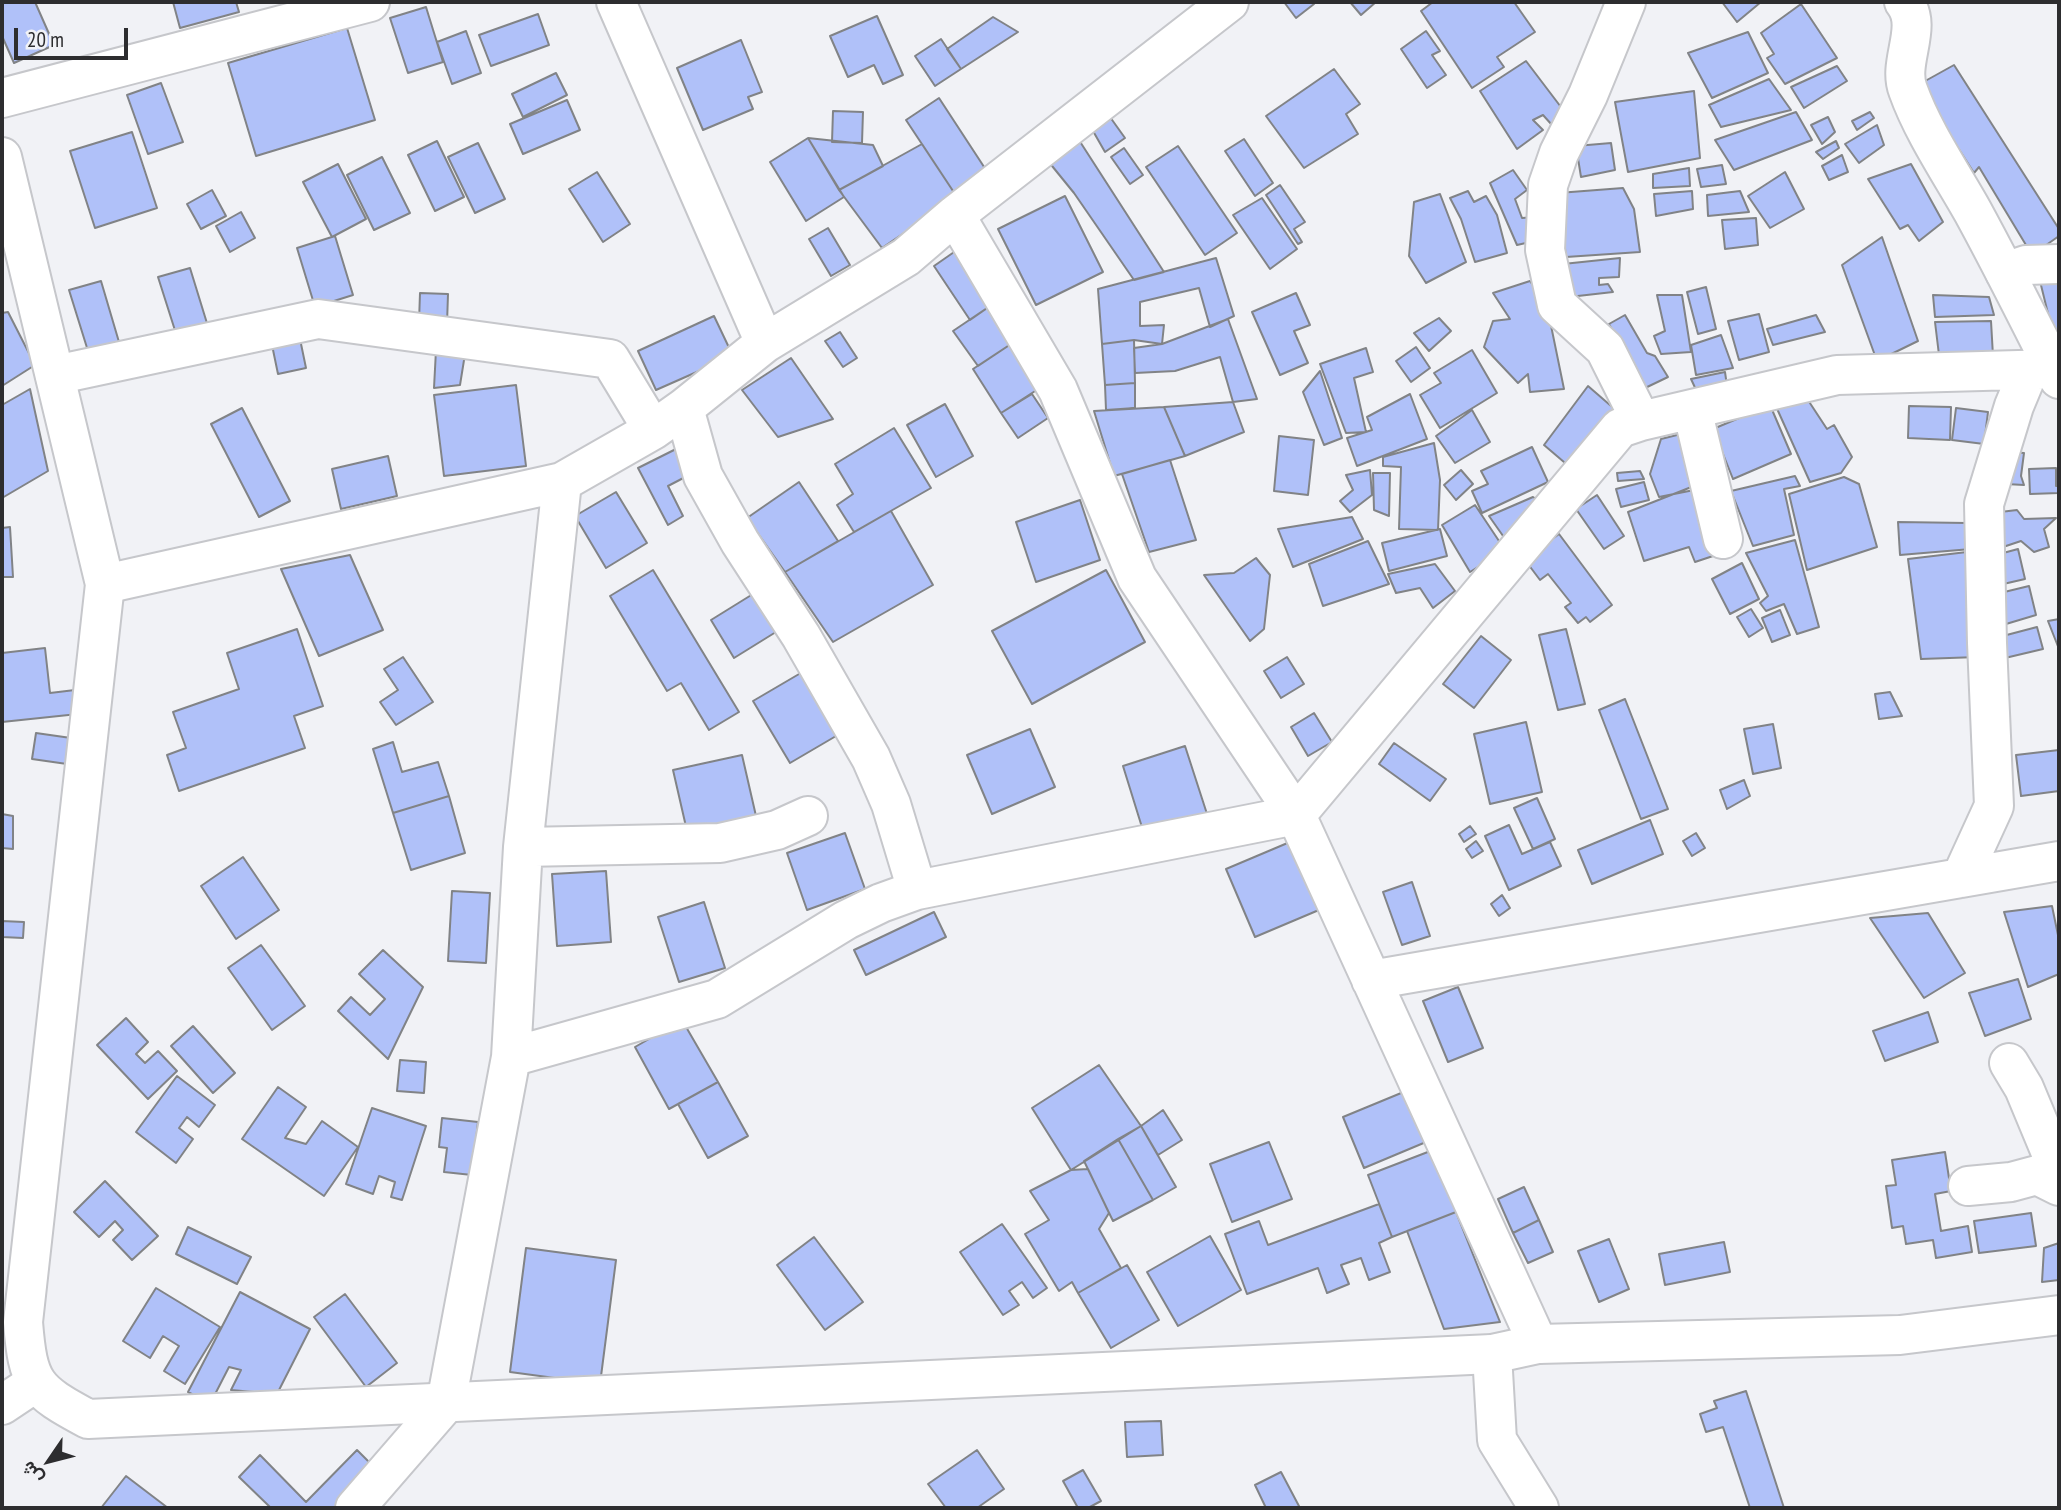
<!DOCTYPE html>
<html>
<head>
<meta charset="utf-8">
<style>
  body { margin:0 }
  #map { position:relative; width:2061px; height:1510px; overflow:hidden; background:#f1f2f6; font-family:"PT Sans Narrow",Vazirmatn,sans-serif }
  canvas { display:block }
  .frame { position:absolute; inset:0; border:4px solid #2d2d2f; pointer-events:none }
  .north { position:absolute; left:14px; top:1426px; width:70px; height:70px; -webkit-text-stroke:5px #f1f2f6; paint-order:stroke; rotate:235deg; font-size:19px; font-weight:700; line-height:28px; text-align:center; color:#2d2d2f }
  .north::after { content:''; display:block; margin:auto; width:24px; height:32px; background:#2d2d2f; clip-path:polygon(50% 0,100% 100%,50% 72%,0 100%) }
  .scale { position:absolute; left:14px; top:28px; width:114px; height:32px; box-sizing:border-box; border:4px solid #2d2d2f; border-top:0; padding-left:9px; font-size:21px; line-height:24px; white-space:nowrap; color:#2d2d2f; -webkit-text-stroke:5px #f1f2f6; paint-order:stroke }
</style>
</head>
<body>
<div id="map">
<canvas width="2061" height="1510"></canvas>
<div class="frame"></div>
<div class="north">ش</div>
<div class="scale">20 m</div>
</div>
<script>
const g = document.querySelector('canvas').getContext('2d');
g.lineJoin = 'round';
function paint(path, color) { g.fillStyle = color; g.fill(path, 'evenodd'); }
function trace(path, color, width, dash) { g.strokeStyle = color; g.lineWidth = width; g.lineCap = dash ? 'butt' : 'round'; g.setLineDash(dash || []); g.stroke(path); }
const building = new Path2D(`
  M2,2H35L54,45L14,63L2,36Z
  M173,2H236L239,12L180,28Z
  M1284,2H1312L1314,4L1296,18Z
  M1350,2H1376L1361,15Z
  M1433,2H1514L1535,32L1497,57L1504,67L1472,88L1421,11Z
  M1722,2H1761L1737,22Z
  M1801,4L1837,58L1785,84L1767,58L1774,54L1761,33Z
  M426,7L443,62L408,73L390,18Z
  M538,14L549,45L491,66L479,35Z
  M877,16L903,75L883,84L874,65L848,77L830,36Z
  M993,17L1018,32L961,69L947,49Z
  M347,28L375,120L256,156L228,63Z
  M466,31L481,73L452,84L437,42Z
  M1426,31L1440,51L1432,55L1446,75L1427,88L1401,49Z
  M1748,32L1768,73L1712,98L1688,53Z
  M941,39L961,69L935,86L915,56Z
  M741,40L762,92L748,97L753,109L703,130L677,68Z
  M1526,61L1567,115L1552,125L1543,115L1533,120L1543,130L1517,149L1480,91Z
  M1954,65L2059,229V236L2032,255L1979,167L1974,173L1918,85Z
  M1837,66L1847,81L1804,108L1791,87Z
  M1334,69L1360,104L1346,114L1358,134L1304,168L1266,116Z
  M556,73L567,95L523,117L512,94Z
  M1769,79L1791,110L1721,127L1709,105Z
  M161,83L183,142L148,154L127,95Z
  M1694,91L1700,158L1628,172L1615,102Z
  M939,98L990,176L957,197L906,120Z
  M567,100L580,130L523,154L510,124Z
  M833,111L863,112L862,143L832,142Z
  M1796,112L1812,140L1734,170L1715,140Z
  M1870,112L1874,118L1857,130L1852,121Z
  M1110,117L1125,138L1105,152L1093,131Z
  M1828,117L1835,132L1822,144L1811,125Z
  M1877,125L1884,145L1859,163L1845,144Z
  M132,132L157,208L95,228L70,151Z
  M1077,137L1164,272L1134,280L1074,193L1048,161Z
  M808,138L873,145L883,166L839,190Z
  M808,138L844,197L806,221L770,162Z
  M1244,139L1273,183L1255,196L1225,151Z
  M437,141L464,197L435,211L408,155Z
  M1836,141L1839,148L1823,159L1816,152Z
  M478,143L505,199L475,213L448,157Z
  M1611,143L1615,170L1581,177L1576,146Z
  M922,144L957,197L882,248L839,190Z
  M1178,146L1237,233L1205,255L1146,167Z
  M1124,148L1143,175L1130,184L1111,157Z
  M1842,155L1848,172L1829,180L1822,166Z
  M382,157L410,213L374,230L347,175Z
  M338,164L366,219L332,237L303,182Z
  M1911,164L1943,222L1919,241L1908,225L1900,229L1868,179Z
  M1722,165L1726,184L1701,187L1697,169Z
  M1689,168L1690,186L1653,188V174Z
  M1513,170L1527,190L1515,199L1522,218L1537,217L1539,240L1517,245L1490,183Z
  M597,172L630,224L603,242L569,189Z
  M1785,172L1804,209L1770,228L1748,196Z
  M1280,185L1305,222L1294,229L1302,242L1298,244L1266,195Z
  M1623,188L1634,209L1640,252L1566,257L1558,193Z
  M212,190L226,216L201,229L187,204Z
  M1468,191L1474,202L1486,196L1497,215L1507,253L1475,262L1461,219L1450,198Z
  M1692,191L1693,209L1656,216L1654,194Z
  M1740,191L1749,212L1708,216L1707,195Z
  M1440,194L1466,262L1426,283L1409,256L1414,202Z
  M1065,196L1103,272L1036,305L998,229Z
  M1262,198L1297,249L1270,269L1233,215Z
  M241,212L255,238L230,252L216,226Z
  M1756,218L1758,245L1725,249L1722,220Z
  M828,228L850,265L831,276L809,239Z
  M335,236L353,295L315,307L297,248Z
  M1882,237L1918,341L1877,361L1842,265Z
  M957,250L993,304L970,320L934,266Z
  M1216,258L1234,316L1210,327L1199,288L1140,302V326L1164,325L1162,344L1134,340L1102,344L1098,289Z
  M1620,258L1619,277L1599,278V285L1608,284L1613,292L1569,297L1563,264Z
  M190,268L210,333L179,343L158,277Z
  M2059,272V337L2054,338L2039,277Z
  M101,281L119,342L88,351L69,290Z
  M1530,281L1547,306L1564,389L1530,392L1528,374L1518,383L1484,347L1493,321L1510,319L1493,293Z
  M1706,287L1716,329L1698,334L1687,292Z
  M420,293L448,294L447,324L419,322Z
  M1296,293L1310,325L1294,331L1308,363L1280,375L1252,312Z
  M1657,295H1682L1691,352L1661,354L1654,336L1665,331Z
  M1933,295L1989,297L1994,315L1935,317Z
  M993,304L1017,340L978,366L953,331Z
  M8,312L35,365L2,386V313Z
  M1759,314L1769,352L1739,360L1728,321Z
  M1625,315L1647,353L1655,356L1668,377L1643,389L1609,324Z
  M1816,315L1825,332L1773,345L1767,329Z
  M714,316L733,356L656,390L638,351Z
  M1439,318L1451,331L1429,351L1414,333Z
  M1228,319L1257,399L1233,402L1220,357L1175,371L1135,373L1134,348L1162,344Z
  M1991,321L1993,356L1939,355L1935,322Z
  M840,332L857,358L843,367L825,341Z
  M1721,335L1733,368L1696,375L1691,345Z
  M300,339L306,368L278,374L272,345Z
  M1017,340L1046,384L1001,413L973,369Z
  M1134,340L1135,383L1105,385L1102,344Z
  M1416,347L1430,368L1411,382L1396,361Z
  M1366,348L1373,372L1354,378L1366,432L1346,433L1320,364Z
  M436,350L465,354L460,385L434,388Z
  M1472,350L1497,393L1440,428L1420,395L1441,383L1434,373Z
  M791,358L833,419L778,437L742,390Z
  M1320,371L1342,438L1324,445L1303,392Z
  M1725,372L1727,386L1698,394L1691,379Z
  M1135,383V408L1106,410L1105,385Z
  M516,385L526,466L444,476L434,395Z
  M1588,386L1618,412L1571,468L1544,445Z
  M30,389L48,471L2,498V405Z
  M1802,391L1827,429L1834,425L1852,457L1841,473L1810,482L1774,402Z
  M1032,394L1048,418L1018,438L1001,413Z
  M1410,394L1427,439L1357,466L1347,438L1372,430L1367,417Z
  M1233,402L1244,432L1185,456L1164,407Z
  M945,404L973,456L936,477L907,425Z
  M1770,405L1791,454L1733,479L1713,429Z
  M1909,406L1951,407L1950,440L1908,438Z
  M1164,407L1185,456L1114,476L1094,411Z
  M242,408L290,501L259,517L211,424Z
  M1956,408L1988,412L1984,444L1952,440Z
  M1472,410L1490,442L1455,463L1436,436Z
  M894,428L931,488L854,532L837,505L853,494L835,464Z
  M1689,432L1704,488L1659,497L1650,474L1661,439Z
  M1279,436L1314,440L1308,495L1274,491Z
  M1434,443L1440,480L1438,530L1399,529L1401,467L1383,466V457Z
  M1532,447L1548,482L1482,513L1472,491L1488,484L1481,471Z
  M678,448L691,474L668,486L683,516L668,525L638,468Z
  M2009,452L2024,453L2021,476L2024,485L2006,484Z
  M388,456L397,496L341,509L332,469Z
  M1170,460L1196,540L1149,552L1122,474Z
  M2056,468V486H2059V493L2030,494L2029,469Z
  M1370,470L1372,495L1350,512L1340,501L1353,490L1346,475Z
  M1461,470L1473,484L1456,500L1444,485Z
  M1640,471L1644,479L1618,481L1617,473Z
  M1373,473H1390L1389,516L1374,510Z
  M1795,476L1800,486L1784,489L1794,535L1753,546L1731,491Z
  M1844,477L1859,484L1877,547L1807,570L1789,494Z
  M799,482L838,541L785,572L747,518Z
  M1644,482L1649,500L1621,507L1616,489Z
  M1699,484L1725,552L1695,562L1689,547L1644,561L1628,512Z
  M616,492L647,543L606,568L575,516Z
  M1597,495L1624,536L1604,549L1576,509Z
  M1533,497L1544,504L1508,543L1489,516Z
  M1080,500L1100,560L1036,582L1016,522Z
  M1475,505L1505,550L1470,572L1442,525Z
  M2017,510L2024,519L2056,518L2044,529L2049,547L2034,552L2021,541L1997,549L1992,513Z
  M891,511L933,585L833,642L785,572Z
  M1352,517L1363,539L1293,567L1278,529Z
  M1898,522L1967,523L1971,549L1900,555Z
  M10,527L13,577H2V528Z
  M1440,529L1447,556L1389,571L1382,543Z
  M1559,534L1612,605L1590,622L1586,617L1578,623L1565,607L1571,603L1548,574L1540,580L1525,560Z
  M1795,540L1819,627L1797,634L1784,604L1766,611L1760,603L1768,596L1746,553Z
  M1368,541L1389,584L1323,606L1309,564Z
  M2018,549L2025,579L1999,585L1992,556Z
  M1967,552L1978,657L1921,659L1908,559Z
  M350,555L383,630L319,656L281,569Z
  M1256,558L1270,575L1264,629L1250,641L1204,575L1234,573Z
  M1742,563L1759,599L1730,614L1712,579Z
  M1435,564L1455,591L1433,608L1420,588L1396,593L1388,574Z
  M653,570L739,712L709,730L681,683L667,691L610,596Z
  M1106,570L1145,642L1032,704L992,631Z
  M2029,586L2036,615L2006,624L1996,594Z
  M761,589L784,627L734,658L711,620Z
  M1751,609L1763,628L1749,637L1737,617Z
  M1780,610L1790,635L1772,642L1762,618Z
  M2059,619V649L2048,621Z
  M2037,627L2043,649L2005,658L1999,637Z
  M297,629L323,706L294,716L305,748L179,791L167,755L186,748L173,712L239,689L227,653Z
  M1566,629L1585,704L1558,710L1539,635Z
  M1481,636L1511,660L1474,708L1443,684Z
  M45,648L50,693L75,690L78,714L2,722V653Z
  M403,657L433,702L396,725L380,702L398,690L384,669Z
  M1287,657L1304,684L1281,698L1264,671Z
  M811,667L848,729L790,763L753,701Z
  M1890,692L1902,716L1879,719L1875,694Z
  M1625,699L1668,809L1641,819L1599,710Z
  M1314,713L1332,742L1308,756L1291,727Z
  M1526,722L1542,792L1490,804L1474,734Z
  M1773,724L1781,768L1753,774L1744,729Z
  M1030,729L1055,787L992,814L967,755Z
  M36,733L71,738L67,764L32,759Z
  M393,742L402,772L438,762L449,796L393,813L373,749Z
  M1394,743L1446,779L1430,801L1379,764Z
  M1185,746L1208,817L1145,837L1123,766Z
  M2059,750V791L2021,796L2016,755Z
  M742,755L756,816L687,831L673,770Z
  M1744,780L1750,796L1727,809L1720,790Z
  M449,796L465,853L411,870L393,813Z
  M1537,798L1555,839L1533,849L1514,808Z
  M2,814L13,816V849L2,848Z
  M1650,820L1663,854L1592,884L1578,850Z
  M1509,825L1522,854L1550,842L1561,866L1509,890L1485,836Z
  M1470,826L1476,834L1464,842L1459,834Z
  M845,833L865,889L807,910L787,853Z
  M1696,833L1705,848L1692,856L1683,841Z
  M1297,839L1326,907L1255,937L1226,869Z
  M1476,841L1483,851L1472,858L1466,849Z
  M243,857L279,910L236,939L201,886Z
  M606,871L611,942L557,946L552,874Z
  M1412,882L1430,936L1402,945L1383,892Z
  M452,891L490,893L486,963L448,961Z
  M1502,895L1510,908L1499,916L1491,904Z
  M704,902L725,968L679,982L658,917Z
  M2052,906L2059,940V974L2028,987L2004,912Z
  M934,912L946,937L866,975L854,950Z
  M1928,913L1965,973L1924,998L1870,918Z
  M2,921L24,922L23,938L2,937Z
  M261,945L305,1006L272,1030L228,968Z
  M383,950L423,987L388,1059L338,1011L351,997L370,1015L385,999L359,974Z
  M2018,979L2031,1019L1985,1036L1969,993Z
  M1458,987L1483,1048L1448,1062L1423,1001Z
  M1928,1012L1938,1042L1885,1061L1873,1031Z
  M126,1018L148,1042L136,1054L145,1063L158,1051L177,1071L148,1099L97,1045Z
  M682,1020L718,1082L669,1109L635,1047Z
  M193,1026L235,1073L213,1093L171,1046Z
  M400,1060L426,1062L424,1093L397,1091Z
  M1099,1065L1141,1126L1071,1170L1032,1108Z
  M177,1076L215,1105L199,1127L187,1117L179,1128L193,1139L176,1163L136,1132Z
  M718,1082L748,1136L708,1158L678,1104Z
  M278,1087L306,1107L285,1138L306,1144L322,1121L358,1147L324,1196L242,1139Z
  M1406,1091L1426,1142L1364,1168L1343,1117Z
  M372,1108L426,1126L402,1200L391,1197L395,1182L379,1176L373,1194L346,1184Z
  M1163,1110L1182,1140L1158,1155L1141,1126Z
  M442,1118L478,1122L472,1175L444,1172L447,1148L439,1147Z
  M1141,1126L1176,1187L1153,1200L1118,1139Z
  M1118,1139L1153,1200L1113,1221L1084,1161Z
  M1269,1142L1292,1199L1232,1222L1210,1164Z
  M1433,1150L1456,1212L1392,1237L1368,1175Z
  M1945,1152L1951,1191L1935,1194L1941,1231L1968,1226L1972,1252L1936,1258L1933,1240L1906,1244L1903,1226L1892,1228L1886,1186L1896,1185L1892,1160Z
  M1088,1169L1109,1213L1099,1229L1121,1268L1078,1293L1072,1282L1059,1291L1025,1234L1049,1220L1030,1191L1071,1170Z
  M105,1181L158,1236L132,1260L113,1240L123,1230L115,1221L99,1237L74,1212Z
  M1524,1187L1539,1220L1513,1233L1498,1199Z
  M1379,1204L1392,1237L1379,1243L1390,1272L1369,1280L1361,1258L1341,1265L1349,1284L1327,1293L1318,1268L1247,1294L1225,1234L1259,1221L1268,1245Z
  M1456,1212L1500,1322L1444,1329L1407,1231Z
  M2031,1213L2036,1246L1979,1253L1974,1221Z
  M1539,1220L1553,1252L1528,1263L1513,1233Z
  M1002,1224L1047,1288L1033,1298L1022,1282L1009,1291L1019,1305L1003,1315L960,1252Z
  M188,1227L251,1257L237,1284L176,1254Z
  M1210,1236L1241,1290L1178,1326L1147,1272Z
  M814,1237L863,1302L825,1330L777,1265Z
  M1609,1239L1629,1289L1599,1302L1578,1251Z
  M1724,1242L1730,1272L1665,1285L1659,1254Z
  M2059,1243V1280L2042,1282L2044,1248Z
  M526,1248L616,1260L600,1384L510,1372Z
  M1127,1265L1159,1320L1111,1348L1078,1293Z
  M156,1288L220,1327L185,1384L164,1371L179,1346L163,1336L150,1358L123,1341Z
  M240,1292L310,1329L277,1394L231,1390L241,1370L229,1367L210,1404L188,1392Z
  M345,1294L397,1363L366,1387L314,1317Z
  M1746,1391L1784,1508H1750L1723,1427L1706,1432L1700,1414L1717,1408L1714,1401Z
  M1161,1421L1163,1455L1127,1457L1125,1422Z
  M357,1450L378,1471L342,1508H271L239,1477L260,1455L306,1502Z
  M977,1450L1004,1489L977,1508H946L928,1484Z
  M1083,1470L1101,1501L1088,1508H1078L1063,1481Z
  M1281,1472L1300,1508H1266L1255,1485Z
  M126,1476L168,1508H101Z`);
paint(building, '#b0c1f9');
trace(building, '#818386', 2);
const minor = new Path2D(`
  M616,2L765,343
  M1626,2L1588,95L1559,153L1548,185L1545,250L1557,305L1605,349L1641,421
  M2,98L370,2
  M955,215L1058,390L1137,578L1296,815L1538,1344
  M2005,272L2026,265L2059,264
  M55,375L318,319L610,359L653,430
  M684,408L703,476L740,542L801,636L871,758L891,804L917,890
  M1692,409L1723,539
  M105,584L562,482L653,430L684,408L765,343L906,257L955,215L1229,2
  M523,847L720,843L777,830L808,816
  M1961,878L1994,806L1987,643L1984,504L2014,406L2029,370
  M1371,980L2059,861
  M511,1057L717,999L846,920L881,903L917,890L1296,815L1620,428L1641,421L1837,375L2055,369
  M2009,1063L2024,1088L2059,1172
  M1968,1186L2011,1182L2037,1175L2059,1186
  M1492,1354L1497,1440L1539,1508
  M2,1405L35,1383
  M355,1508L446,1403L511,1057L523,847L562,482`);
const tertiary = new Path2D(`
  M1904,2C1924,27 1897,62 1908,90C1923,132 1951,173 1973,212C2003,267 2031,323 2059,379
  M2,157L105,584L23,1322C28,1384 34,1390 88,1419L1492,1354L1538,1344L1900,1335L2059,1315`);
trace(minor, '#c6c7cb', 42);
trace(tertiary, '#c6c7cb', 42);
trace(minor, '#fff', 38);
trace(tertiary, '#fff', 38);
</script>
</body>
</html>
